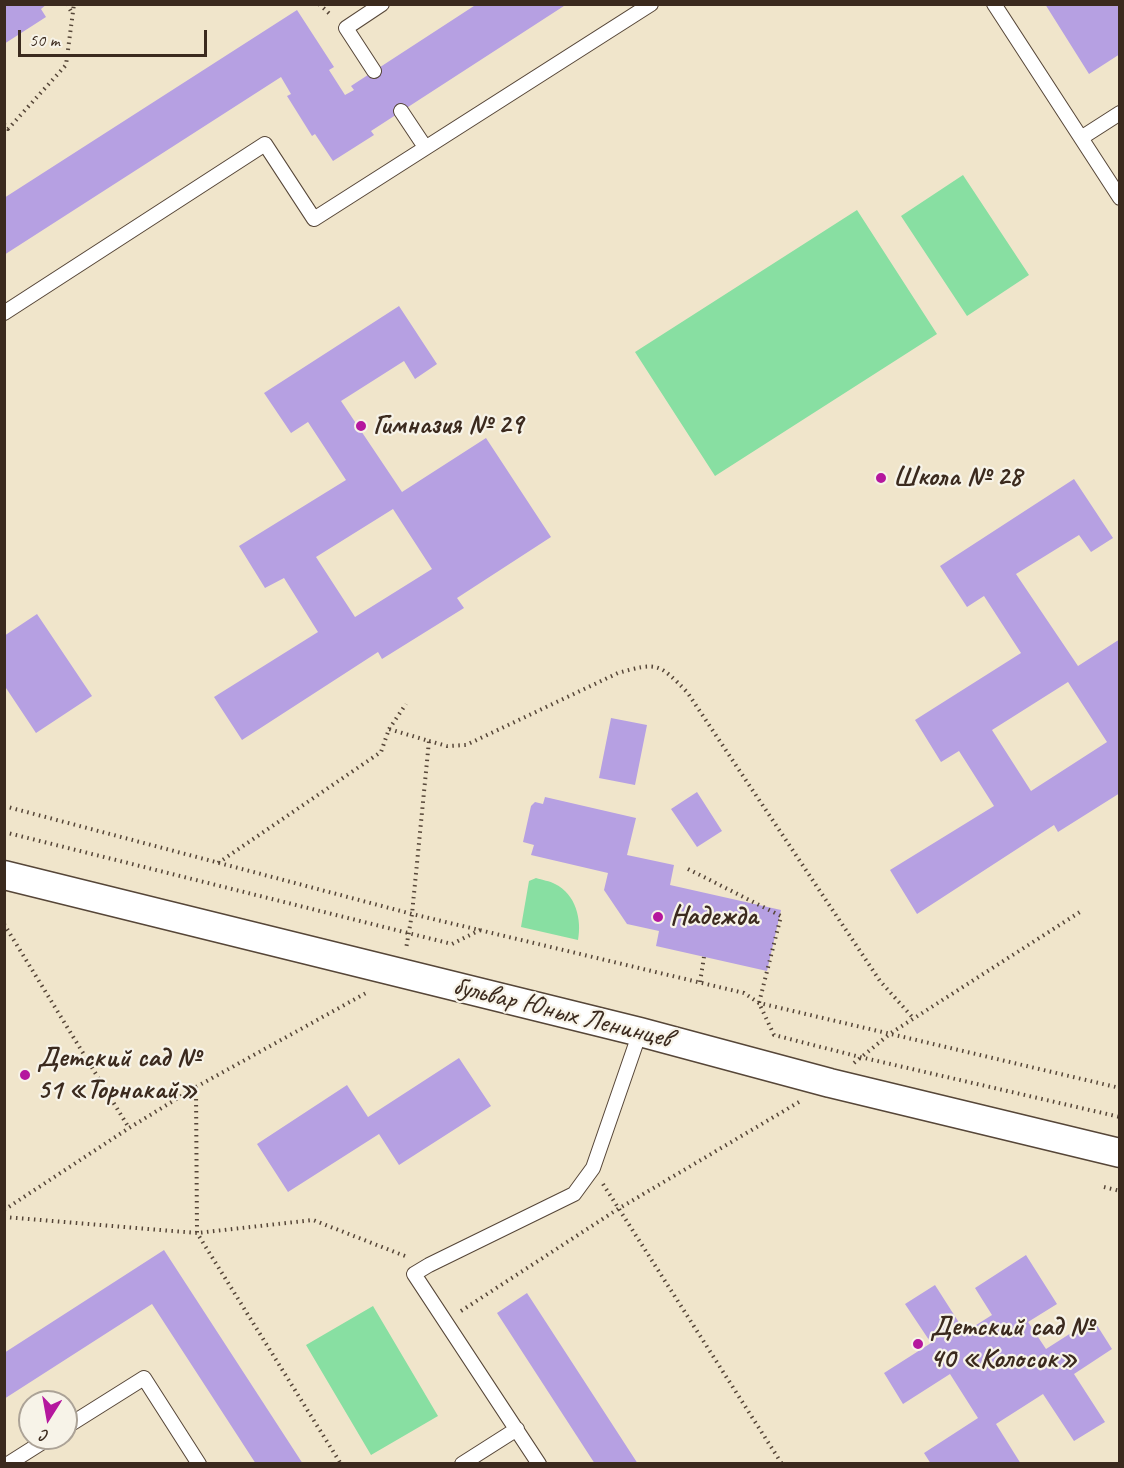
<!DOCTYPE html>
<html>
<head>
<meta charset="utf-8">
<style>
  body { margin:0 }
  #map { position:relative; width:1124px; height:1468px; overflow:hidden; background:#f0e5cb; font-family:Caveat,sans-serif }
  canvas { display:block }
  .frame { position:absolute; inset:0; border:6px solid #3b2a1e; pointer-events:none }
  .north { position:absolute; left:18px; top:1390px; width:60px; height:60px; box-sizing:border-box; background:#f7f3e8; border:2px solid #aca397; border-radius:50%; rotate:191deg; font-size:16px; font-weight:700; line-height:24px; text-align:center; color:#3b2a1e }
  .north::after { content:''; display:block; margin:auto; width:21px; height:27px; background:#b5179e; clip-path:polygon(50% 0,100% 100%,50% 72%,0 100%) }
  .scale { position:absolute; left:18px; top:30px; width:189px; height:27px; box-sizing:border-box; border:3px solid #3b2a1e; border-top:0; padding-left:8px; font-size:18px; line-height:21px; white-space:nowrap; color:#3b2a1e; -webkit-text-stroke:4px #f7f3e8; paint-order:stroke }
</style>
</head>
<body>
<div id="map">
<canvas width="1124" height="1468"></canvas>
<div class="frame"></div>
<div class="north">С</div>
<div class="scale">50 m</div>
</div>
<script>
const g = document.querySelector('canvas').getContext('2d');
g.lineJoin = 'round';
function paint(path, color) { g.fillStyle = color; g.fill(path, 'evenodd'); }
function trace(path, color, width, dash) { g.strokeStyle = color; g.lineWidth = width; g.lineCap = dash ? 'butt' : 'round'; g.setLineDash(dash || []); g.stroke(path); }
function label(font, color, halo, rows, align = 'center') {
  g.font = font + ' Caveat,sans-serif'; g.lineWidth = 4.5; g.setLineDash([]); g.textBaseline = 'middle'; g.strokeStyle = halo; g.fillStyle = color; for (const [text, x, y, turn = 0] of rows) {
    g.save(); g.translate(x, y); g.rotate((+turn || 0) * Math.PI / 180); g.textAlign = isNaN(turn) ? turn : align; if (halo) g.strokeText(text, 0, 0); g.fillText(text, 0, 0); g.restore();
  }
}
paint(new Path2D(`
  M963,175L1029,275L967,316L901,216Z
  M857,210L937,334L715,476L635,352Z
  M536,878C542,880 550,881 555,884C576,894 582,920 578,940L521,927L529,881Z
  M373,1306L438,1416L371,1455L306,1345Z`), '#88dfa2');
paint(new Path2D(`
  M4,4H47L41,9L46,17L4,44Z
  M477,4H567L371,131L374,135L333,161L315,134L312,136L287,96L291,94L281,77L4,255V198L297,10L334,67L329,70L345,95L354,90L351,86Z
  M1045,4H1101L1102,6L1120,4V54L1089,74Z
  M399,306L437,364L415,379L404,361L341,401L402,492L486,438L551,537L457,598L464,608L382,659L378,652L242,740L214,697L318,632L284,578L265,588L239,546L346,480L308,422L291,433L264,393ZM393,509L432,569L355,617L316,557Z
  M1074,479L1113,538L1091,552L1079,535L1016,574L1078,666L1120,639V793L1058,832L1054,825L917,914L890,870L994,806L959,751L941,762L915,720L1021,653L984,596L967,607L940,566ZM1068,682L1107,742L1031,791L992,730Z
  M37,614L92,696L36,733L4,685V636Z
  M611,718L647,725L635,785L599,778Z
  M697,792L722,831L697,847L671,809Z
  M545,797L636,818L627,855L674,865L670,885L781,910L767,971L656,946L659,931L627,924L604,890L608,873L531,855L534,845L523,842L531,806L535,802L543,804Z
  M459,1058L491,1106L399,1165L379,1134L288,1192L257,1144L347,1085L368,1117Z
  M164,1250L303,1464H256L152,1304L4,1399V1353Z
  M1026,1255L1057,1304L1028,1322L1046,1349L1093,1319L1112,1349L1074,1374L1105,1422L1074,1441L1043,1394L996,1424L1021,1464H931L924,1453L978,1418L950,1374L903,1404L884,1373L931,1343L905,1304L935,1285L965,1332L992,1315L975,1288Z
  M527,1293L638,1464H595L497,1313Z`), '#b6a0e2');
const service = new Path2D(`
  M994,4L1120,198
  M374,71L346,28L382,4
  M401,111L425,147
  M1081,138L1120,113
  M4,313L265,144L314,219L651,4
  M66,1427L144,1378L199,1464
  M8,1464L49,1438
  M462,1464L517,1429
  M539,1464L414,1274L429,1265L574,1194L593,1168L640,1032`);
const minor = new Path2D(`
  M4,875L640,1032L830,1083L1120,1153`);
trace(service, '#564638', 16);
trace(minor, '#564638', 31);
trace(new Path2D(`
  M67,4L72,13
  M319,4L332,16
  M4,124L8,129L66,65L74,4
  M389,729L406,704
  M429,741L447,746L466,745L618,673C657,662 659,663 687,692L880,981L914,1019
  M4,806L412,914L744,993L759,1003L1120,1088
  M4,832L452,944L482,929
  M218,863L381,752L389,729L429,741L412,914L406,949
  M688,869L781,916L759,1003L774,1035L860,1057L1120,1117
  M4,924L129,1128
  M700,982L704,957
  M854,1063L891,1033L1083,910
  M196,1087L197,1233L313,1220L405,1256
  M603,1184L782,1464
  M1104,1187L1120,1191
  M4,1210L129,1128L196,1087L366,993
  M4,1217L197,1233L341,1464
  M461,1311L618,1209L799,1102`), '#564638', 4, [1.5, 4.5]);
trace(service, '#fff', 14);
trace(minor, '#fff', 28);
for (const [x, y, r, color] of [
  [361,426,6,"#b5179e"],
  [881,478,6,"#b5179e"],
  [658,917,6,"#b5179e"],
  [25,1075,6,"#b5179e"],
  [918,1344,6,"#b5179e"]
]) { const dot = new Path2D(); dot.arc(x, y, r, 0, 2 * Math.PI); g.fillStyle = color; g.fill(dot); trace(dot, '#f7f3e8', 2); }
label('bold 28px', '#3b2a1e', '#f7f3e8', [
  ["Гимназия № 29",373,426],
  ["Школа № 28",893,478],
  ["Надежда",670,917],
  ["Детский сад №",37,1059],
  ["51 «Торнакай»",37,1091],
  ["Детский сад №",930,1328],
  ["40 «Колосок»",930,1360]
], 'left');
label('28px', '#3b2a1e', '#f7f3e8', [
  ["бульвар Юных Ленинцев",562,1013,14]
]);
</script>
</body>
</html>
